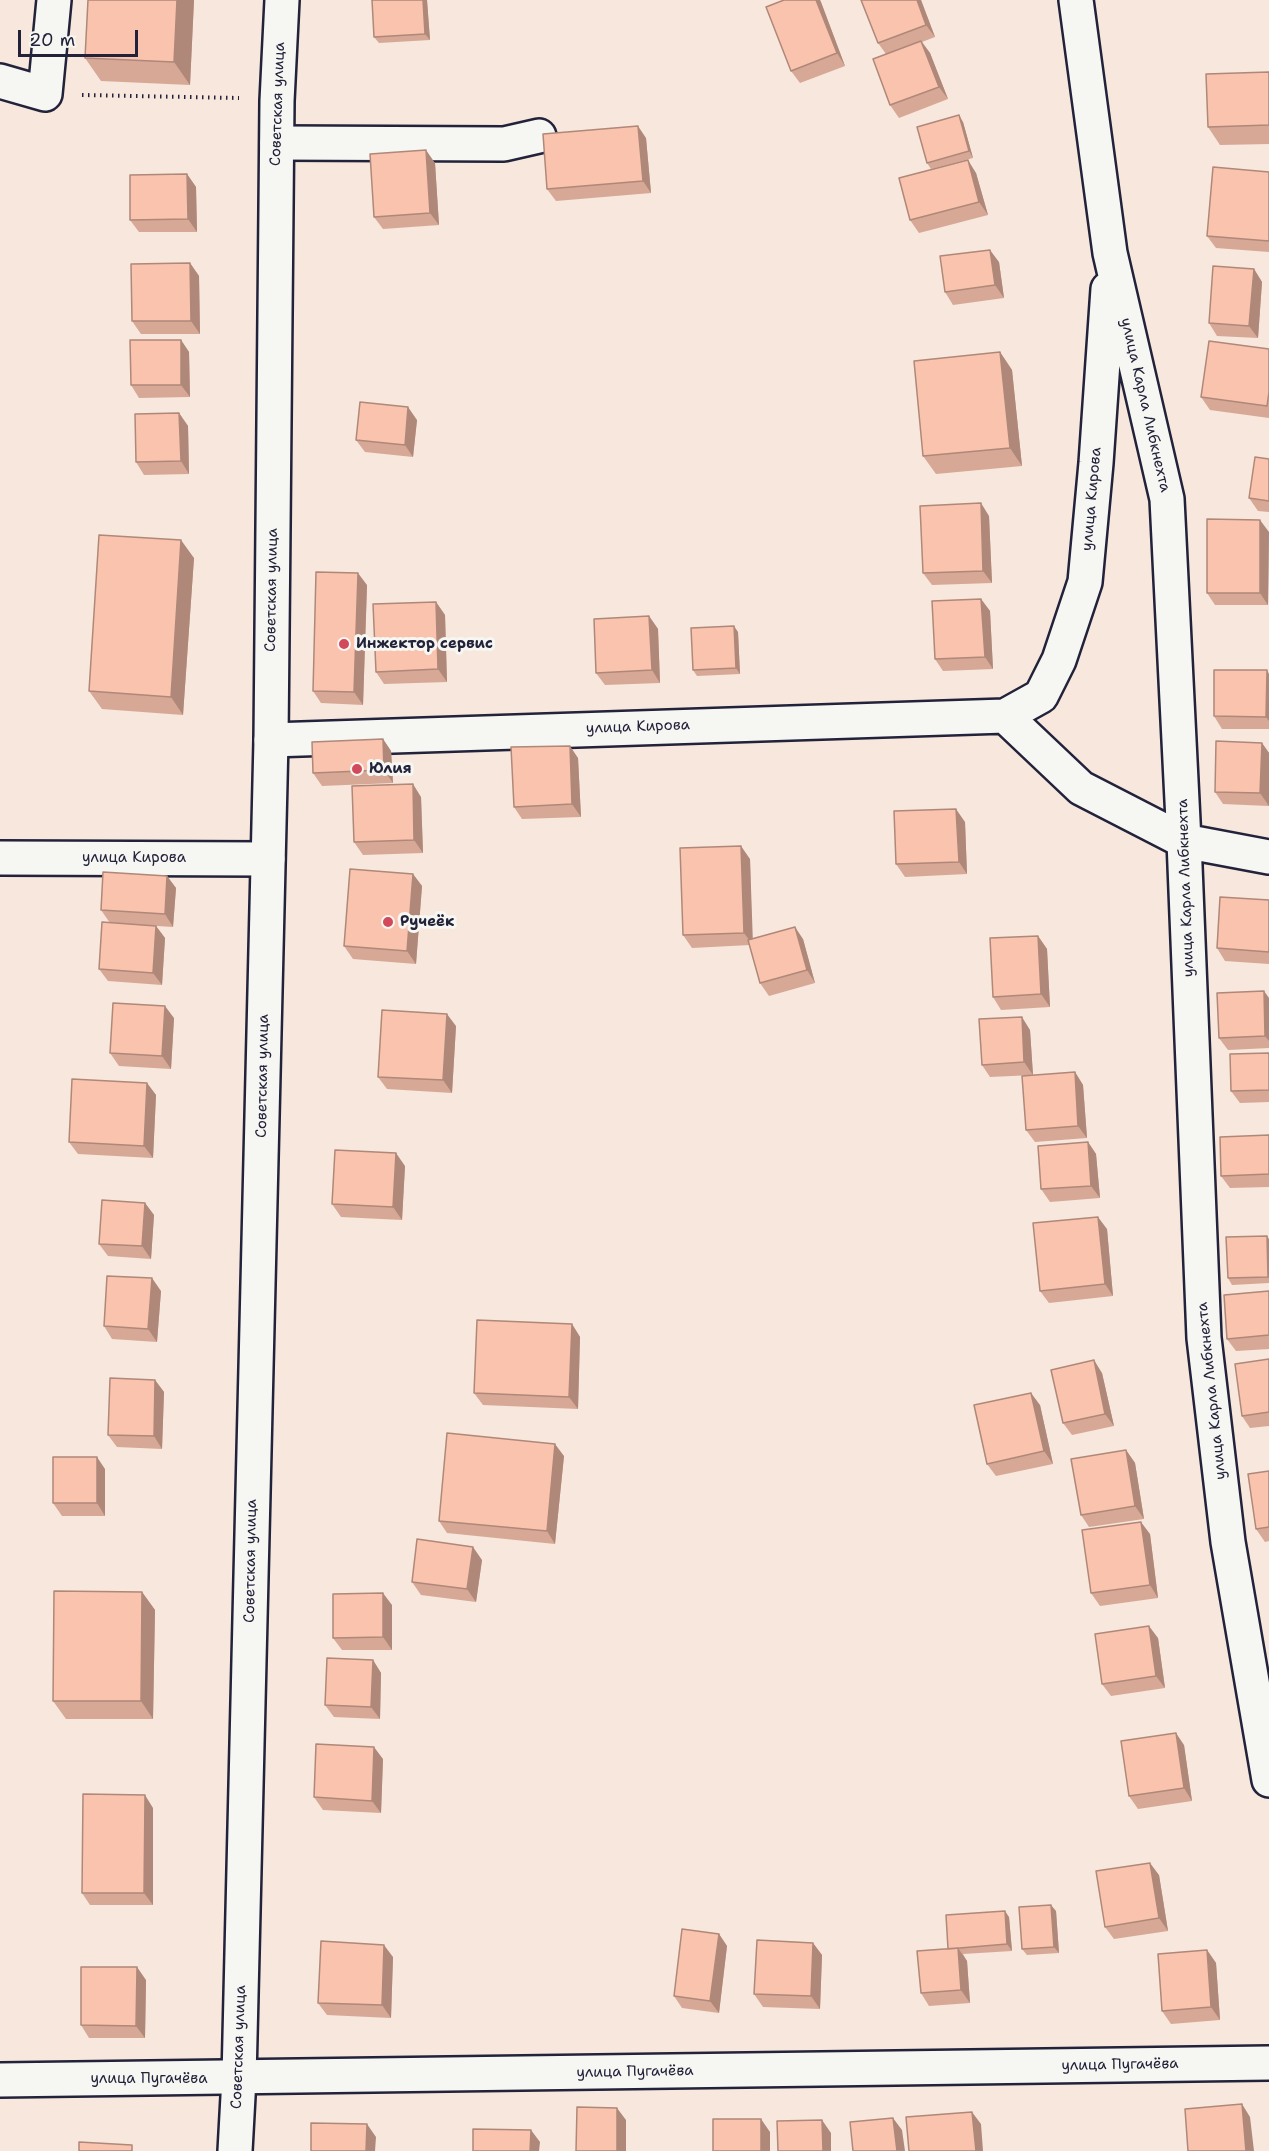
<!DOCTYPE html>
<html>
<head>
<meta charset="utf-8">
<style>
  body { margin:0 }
  #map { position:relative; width:1269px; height:2151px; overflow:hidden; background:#f7e7dd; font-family:"Shantell Sans",sans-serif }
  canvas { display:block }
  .scale { position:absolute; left:18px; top:30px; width:120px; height:27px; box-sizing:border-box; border:3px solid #22223b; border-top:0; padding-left:8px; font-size:18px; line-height:21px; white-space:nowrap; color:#22223b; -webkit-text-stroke:4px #f6f6f2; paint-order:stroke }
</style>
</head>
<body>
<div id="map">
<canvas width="1269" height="2151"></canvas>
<div class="scale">20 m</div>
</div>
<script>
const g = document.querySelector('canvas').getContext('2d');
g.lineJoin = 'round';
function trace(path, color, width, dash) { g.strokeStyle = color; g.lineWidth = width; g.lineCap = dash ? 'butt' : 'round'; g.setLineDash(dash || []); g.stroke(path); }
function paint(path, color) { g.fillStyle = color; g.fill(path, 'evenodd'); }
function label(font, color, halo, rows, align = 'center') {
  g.font = font + ' "Shantell Sans",sans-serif'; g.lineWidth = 6; g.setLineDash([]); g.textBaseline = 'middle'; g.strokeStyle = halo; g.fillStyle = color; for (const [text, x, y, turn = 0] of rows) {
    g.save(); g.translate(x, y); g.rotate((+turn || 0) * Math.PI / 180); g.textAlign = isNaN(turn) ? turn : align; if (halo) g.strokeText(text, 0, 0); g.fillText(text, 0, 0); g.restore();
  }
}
const minor = new Path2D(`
  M1076,0L1110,253L1167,499L1184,841L1204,1338L1228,1542L1269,1780
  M0,81L45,94L54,0
  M277,143L504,144L539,136
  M1005,716L1041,696L1059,660L1085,582L1096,463L1108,289
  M271,740L1005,716L1081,788L1184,841L1269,857
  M0,858L268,859
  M0,2080L1269,2063`);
const major = new Path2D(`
  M235,2151L239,2078L271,740L277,101L282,0`);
trace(minor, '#22223b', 38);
trace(major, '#22223b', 38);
trace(new Path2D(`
  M82,95L239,98`), '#22223b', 4, [1.5, 4.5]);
trace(minor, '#f6f6f2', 33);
trace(major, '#f6f6f2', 33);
paint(new Path2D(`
  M88,0H194L190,85L101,81L85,58Z
  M427,0L430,40L379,43L374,37Z
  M784,0H820L845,66L800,83L791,71Z
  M861,0H921L935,37L922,42L930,53L948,99L899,118L890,105L886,54L878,43Z
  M1269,72V144L1220,145L1208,127Z
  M963,122L973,158L931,169L927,163Z
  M646,138L651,193L556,201L547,189Z
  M435,163L439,225L383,229L374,217Z
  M1269,172V252L1216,248L1207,236Z
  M976,173L988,215L919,233L910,220Z
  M187,174L196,187L197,232H139L130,220Z
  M999,262L1004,298L953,305L945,292Z
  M190,263L199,276L200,334H141L132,321Z
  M1254,269L1262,282L1258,338L1217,336L1209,323Z
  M181,340L189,352L190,397L139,398L131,385Z
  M1269,349V418L1210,410L1201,397Z
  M1000,352L1012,370L1022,466L936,474L923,456Z
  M179,413L188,426L189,474L144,475L136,462Z
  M417,420L413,457L365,452L356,440Z
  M1269,459V512L1258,511L1249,498Z
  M989,516L992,583L932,585L923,573Z
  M1269,532L1268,605H1215L1207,593Z
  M194,558L183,715L102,709L89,691Z
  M367,585L363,705L321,703L313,691Z
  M981,599L990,611L993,669L943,671L935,659Z
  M436,602L445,615L447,682L384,684L376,672Z
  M649,616L658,629L660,683L605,685L596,673Z
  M738,632L740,674L697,676L693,670Z
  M1269,674V729H1222L1214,716Z
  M383,739L391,751L393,783L322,786L313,773Z
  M1262,743L1269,753V806L1223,804L1215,792Z
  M578,758L581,817L522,819L514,807Z
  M421,797L423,853L363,855L354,842Z
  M965,822L967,874L905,877L896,864Z
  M750,859L752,939H803L815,983L769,996L760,983L750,945L692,948L683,935Z
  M413,874L422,886L416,964L353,959L344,946Z
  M167,876L176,888L173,927L110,923L101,910Z
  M1269,900V964L1225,961L1217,948Z
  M156,926L165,938L162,985L108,981L99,969Z
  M1038,936L1047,949L1050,1007L1001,1010L993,997Z
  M1269,998V1048L1228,1050L1219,1038Z
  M174,1018L171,1069L119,1066L110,1053Z
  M456,1026L452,1093L387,1089L378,1077Z
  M1030,1030L1033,1075L990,1077L982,1065Z
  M1269,1053V1102L1240,1103L1231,1091Z
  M1075,1072L1083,1085L1087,1138L1035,1142L1026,1130Z
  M147,1083L156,1095L153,1158L78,1154L69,1142Z
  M1269,1135V1187L1230,1188L1221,1176Z
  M1088,1142L1096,1154L1100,1198L1050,1202L1041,1189Z
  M405,1166L402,1220L341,1217L332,1204Z
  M145,1203L154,1215L151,1259L108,1256L99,1244Z
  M1107,1229L1113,1296L1049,1303L1040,1291Z
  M1269,1239V1283L1232,1285L1228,1278Z
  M161,1291L157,1342L112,1339L104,1326Z
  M1269,1291V1349L1236,1351L1227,1339Z
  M572,1324L580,1337L578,1409L483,1405L474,1393Z
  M1269,1359V1426L1250,1428L1242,1416Z
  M1102,1373L1114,1426L1072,1435L1063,1423Z
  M155,1380L164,1392L162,1449L117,1447L108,1435Z
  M1040,1405L1053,1464L996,1476L987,1464Z
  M1126,1450L1135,1463L1144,1519L1089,1527L1081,1515Z
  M564,1456L555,1544L447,1533L439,1521Z
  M105,1469V1516H62L53,1503Z
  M1269,1471V1541L1265,1542L1256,1529Z
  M1150,1534L1158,1598L1100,1606L1091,1593Z
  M482,1560L476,1602L421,1595L412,1582Z
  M142,1592L155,1610L153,1719H66L53,1701Z
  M392,1605V1650H342L333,1638Z
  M1158,1638L1165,1688L1111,1696L1102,1684Z
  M373,1660L381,1673L380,1719L334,1717L325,1705Z
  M1184,1745L1192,1801L1138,1809L1129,1796Z
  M383,1759L381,1813L323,1810L314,1797Z
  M153,1808V1905H90L82,1893Z
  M1159,1875L1168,1931L1114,1939L1105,1927Z
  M1056,1911L1059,1953L1027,1955L1022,1949Z
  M1009,1917L1012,1951L963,1954L967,1961L970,2003L929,2006L921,1993L949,1949Z
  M719,1934L727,1946L719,2013L682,2008L674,1996Z
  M813,1943L822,1955L820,2009L763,2007L754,1994Z
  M1207,1950L1216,1963L1220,2020L1171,2024L1162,2011Z
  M393,1957L391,2018L327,2015L318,2003Z
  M146,1980L145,2038H89L81,2025Z`), '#d7a895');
paint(new Path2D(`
  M177,0H194L190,85L174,62Z
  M423,0H427L430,40L425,34Z
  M816,0H820L821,2L845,66L837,53Z
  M917,0H921L935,37L926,25Z
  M921,41L930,53L948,99L939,87Z
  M959,115L963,122L973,158L969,151Z
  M638,126L646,138L651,193L643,181Z
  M426,150L435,163L439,225L430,213Z
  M968,160L976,173L988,215L979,202Z
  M187,174L196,187L197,232L188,219Z
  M990,250L999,262L1004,298L995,285Z
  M190,263L199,276L200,334L191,321Z
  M1254,269L1262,282L1258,338L1249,326Z
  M181,340L189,352L190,397L181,385Z
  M1000,352L1012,370L1022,466L1010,448Z
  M408,407L417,420L413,457L405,445Z
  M179,413L188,426L189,474L181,461Z
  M981,503L989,516L992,583L983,571Z
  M1260,520L1269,532L1268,605L1260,593Z
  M181,540L194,558L183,715L171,697Z
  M358,573L367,585L363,705L354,692Z
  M981,599L990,611L993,669L985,657Z
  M436,602L445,615L447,682L438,669Z
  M649,616L658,629L660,683L652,670Z
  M734,626L738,632L740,674L736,668Z
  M1267,670L1269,674V721L1266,717Z
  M383,739L391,751L393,783L384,770Z
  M1262,743L1269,753V806L1260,793Z
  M570,746L578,758L581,817L572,804Z
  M413,784L421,797L423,853L414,840Z
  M956,809L965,822L967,874L959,862Z
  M741,846L750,859L753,945L744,933Z
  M413,874L422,886L416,964L407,951Z
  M167,876L176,888L173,927L165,914Z
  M156,926L165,938L162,985L153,973Z
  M795,927L803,939L815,983L807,970Z
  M1038,936L1047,949L1050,1007L1041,994Z
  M1264,991L1269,998V1041L1265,1036Z
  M165,1006L174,1018L171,1069L162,1056Z
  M447,1014L456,1026L452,1093L443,1080Z
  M1022,1017L1030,1030L1033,1075L1024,1062Z
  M1075,1072L1083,1085L1087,1138L1078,1126Z
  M147,1083L156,1095L153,1158L144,1146Z
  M1088,1142L1096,1154L1100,1198L1091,1186Z
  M396,1153L405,1166L402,1220L393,1207Z
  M145,1203L154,1215L151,1259L142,1246Z
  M1098,1217L1107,1229L1113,1296L1105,1284Z
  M1267,1236L1269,1239V1278L1268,1277Z
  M152,1278L161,1291L157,1342L148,1329Z
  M572,1324L580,1337L578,1409L569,1397Z
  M1094,1360L1102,1373L1114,1426L1105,1414Z
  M155,1380L164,1392L162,1449L154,1436Z
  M1031,1393L1040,1405L1053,1464L1044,1451Z
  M555,1444L564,1456L555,1544L547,1531Z
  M1126,1450L1135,1463L1144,1519L1135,1506Z
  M97,1457L105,1469V1516L97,1503Z
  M1141,1522L1150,1534L1158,1598L1150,1585Z
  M473,1547L482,1560L476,1602L467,1589Z
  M142,1592L155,1610L153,1719L141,1701Z
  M383,1593L392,1605V1650L383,1637Z
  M1149,1626L1158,1638L1165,1688L1156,1676Z
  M373,1660L381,1673L380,1719L371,1707Z
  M1176,1733L1184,1745L1192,1801L1184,1788Z
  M374,1747L383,1759L381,1813L372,1801Z
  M145,1795L153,1808V1905L144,1893Z
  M1150,1863L1159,1875L1168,1931L1159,1918Z
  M1051,1905L1056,1911L1059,1953L1054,1947Z
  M1005,1911L1009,1917L1012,1951L1007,1944Z
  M719,1934L727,1946L719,2013L710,2001Z
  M813,1943L822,1955L820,2009L811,1996Z
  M384,1945L393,1957L391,2018L382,2005Z
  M958,1948L967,1961L970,2003L961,1990Z
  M1207,1950L1216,1963L1220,2020L1211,2007Z
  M137,1967L146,1980L145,2038L136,2026Z
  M1242,2104L1250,2117L1254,2151H1246Z
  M617,2108L626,2120V2151H617Z
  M972,2112L981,2124L983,2151H976Z
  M893,2118L902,2130L905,2151H897Z
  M761,2119L770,2132V2151H761Z
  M822,2120L831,2133V2151H823Z
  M367,2124L376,2137L375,2151H366Z
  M531,2130L540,2142L539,2151H530Z`), '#af8879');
const building = new Path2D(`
  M88,0H177L174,62L85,58Z
  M372,0H423L425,34L374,37Z
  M784,0H816L837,53L791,71L766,7Z
  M861,0H917L926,25L878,43Z
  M921,41L939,87L890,105L873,59Z
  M1269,72V125L1208,127L1206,74Z
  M959,115L969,151L927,163L917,127Z
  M638,126L643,181L547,189L543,134Z
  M426,150L430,213L374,217L370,154Z
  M968,160L979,202L910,220L899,178Z
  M1213,167L1269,172V241L1207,236Z
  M187,174L188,219L130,220V175Z
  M990,250L995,285L945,292L940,256Z
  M190,263L191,321H132L131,264Z
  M1213,266L1254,269L1249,326L1209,323Z
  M130,340H181V385H131Z
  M1209,341L1269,349V392L1267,406L1201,397Z
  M1000,352L1010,448L923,456L914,361Z
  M360,402L408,407L405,445L356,440Z
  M179,413L181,461L136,462L135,414Z
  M1255,457L1269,459V501L1249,498Z
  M981,503L983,571L923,573L920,506Z
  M1207,519L1260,520V593H1207Z
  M99,535L181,540L171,697L89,691Z
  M316,572L358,573L354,692L313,691Z
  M981,599L985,657L935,659L932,601Z
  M436,602L438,669L376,672L373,604Z
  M649,616L652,670L596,673L594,619Z
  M734,626L736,668L693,670L691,628Z
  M1214,670H1267L1266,717L1214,716Z
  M383,739L384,770L313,773L312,742Z
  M1216,741L1262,743L1260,793L1215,792Z
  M570,746L572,804L514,807L511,747Z
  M413,784L414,840L354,842L352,786Z
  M956,809L959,862L896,864L894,811Z
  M741,846L744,933L683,935L680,848Z
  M350,869L413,874L407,951L344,946Z
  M103,872L167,876L165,914L101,910Z
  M1220,897L1269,900V952L1217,948Z
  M102,922L156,926L153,973L99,969Z
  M795,927L807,970L760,983L748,940Z
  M1038,936L1041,994L993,997L990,938Z
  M1264,991L1265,1036L1219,1038L1217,993Z
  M113,1003L165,1006L162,1056L110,1053Z
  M382,1010L447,1014L443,1080L378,1077Z
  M1022,1017L1024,1062L982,1065L979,1019Z
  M1269,1053V1090L1231,1091L1230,1054Z
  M1075,1072L1078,1126L1026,1130L1022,1076Z
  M72,1079L147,1083L144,1146L69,1142Z
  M1269,1135V1174L1221,1176L1220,1137Z
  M1088,1142L1091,1186L1041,1189L1038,1146Z
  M335,1150L396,1153L393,1207L332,1204Z
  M102,1200L145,1203L142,1246L99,1244Z
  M1098,1217L1105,1284L1040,1291L1033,1223Z
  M1267,1236L1268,1277L1228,1278L1226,1237Z
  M107,1276L152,1278L148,1329L104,1326Z
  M1269,1291V1335L1227,1339L1224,1295Z
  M477,1320L572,1324L569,1397L474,1393Z
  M1269,1359V1412L1242,1416L1235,1364Z
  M1094,1360L1105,1414L1063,1423L1051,1370Z
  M110,1378L155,1380L154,1436L108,1435Z
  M1031,1393L1044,1451L987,1464L974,1405Z
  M447,1433L555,1444L547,1531L439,1521Z
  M1126,1450L1135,1506L1081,1515L1071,1459Z
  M53,1457H97V1503H53Z
  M1269,1471V1527L1256,1529L1248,1474Z
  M1141,1522L1150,1585L1091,1593L1082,1530Z
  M417,1539L473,1547L467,1589L412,1582Z
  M54,1591L142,1592L141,1701H53Z
  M383,1593V1637L333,1638V1594Z
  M1149,1626L1156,1676L1102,1684L1095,1634Z
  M327,1658L373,1660L371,1707L325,1705Z
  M1176,1733L1184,1788L1129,1796L1121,1741Z
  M316,1744L374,1747L372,1801L314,1797Z
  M83,1794L145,1795L144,1893H82Z
  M1150,1863L1159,1918L1105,1927L1096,1871Z
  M1051,1905L1054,1947L1022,1949L1019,1907Z
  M1005,1911L1007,1944L948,1949L946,1915Z
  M682,1929L719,1934L710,2001L674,1996Z
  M757,1940L813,1943L811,1996L754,1994Z
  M321,1941L384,1945L382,2005L318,2003Z
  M958,1948L961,1990L921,1993L917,1951Z
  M1207,1950L1211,2007L1162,2011L1158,1954Z
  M81,1967H137L136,2026L81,2025Z
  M1242,2104L1246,2151H1188L1185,2109Z
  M577,2107L617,2108V2151H576Z
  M972,2112L976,2151H909L906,2117Z
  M893,2118L897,2151H853L850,2122Z
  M713,2119H761V2151H713Z
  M822,2120L823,2151H778L777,2121Z
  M311,2123L367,2124L366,2151H311Z
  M473,2129L531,2130L530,2151H473Z
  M79,2142L132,2145V2151H79Z`);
paint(building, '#fac3ad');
trace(building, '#af8879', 1.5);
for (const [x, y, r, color] of [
  [344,644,6,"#d1495b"],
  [357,769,6,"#d1495b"],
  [388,922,6,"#d1495b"]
]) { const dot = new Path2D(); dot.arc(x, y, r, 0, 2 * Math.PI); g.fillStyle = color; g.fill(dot); trace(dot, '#f6f6f2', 2); }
label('15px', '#22223b', '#f6f6f2', [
  ["Советская улица",278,104,-88],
  ["улица Карла Либкнехта",1145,405,77],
  ["улица Кирова",1092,499,-85],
  ["Советская улица",272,590,-89],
  ["улица Кирова",638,727,-2],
  ["улица Кирова",134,858],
  ["улица Карла Либкнехта",1186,888,-92],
  ["Советская улица",263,1076,-89],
  ["улица Карла Либкнехта",1212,1391,-96],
  ["Советская улица",251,1561,-89],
  ["Советская улица",239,2047,-88],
  ["улица Пугачёва",1120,2065,-1],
  ["улица Пугачёва",635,2072,-1],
  ["улица Пугачёва",149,2079]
]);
label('bold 15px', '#22223b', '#f6f6f2', [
  ["Инжектор сервис",356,644],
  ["Юлия",369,769],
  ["Ручеёк",400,922]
], 'left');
</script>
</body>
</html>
